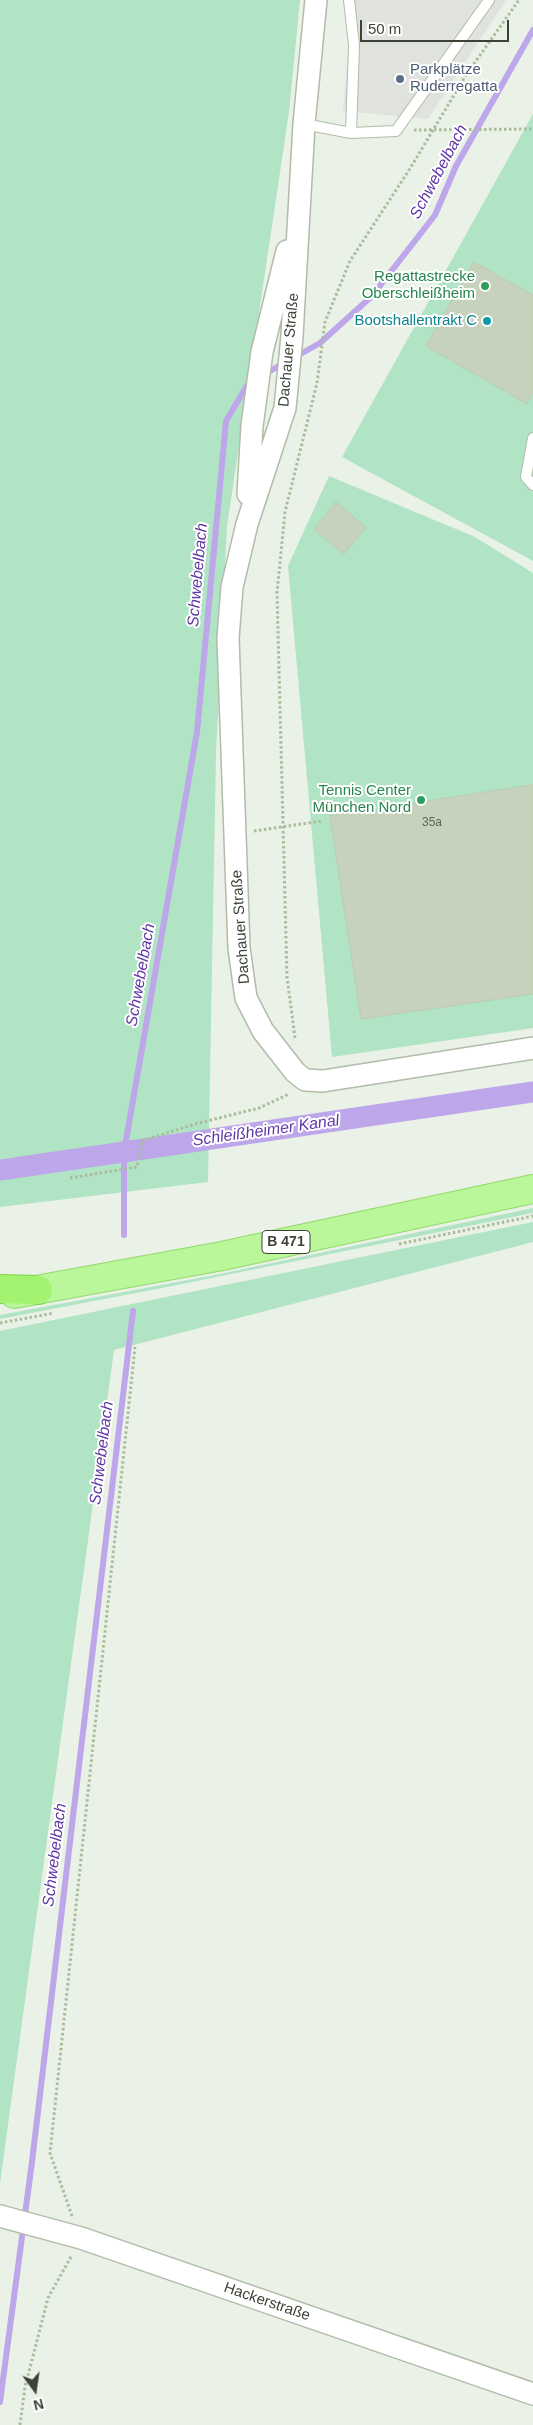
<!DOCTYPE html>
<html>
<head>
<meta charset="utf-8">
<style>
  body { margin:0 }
  #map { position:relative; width:533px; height:2425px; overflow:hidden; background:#eaf1e6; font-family:Arial,sans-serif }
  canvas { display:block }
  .north { position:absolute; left:10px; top:2365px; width:50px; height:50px; -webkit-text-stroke:4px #fff; paint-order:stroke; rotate:166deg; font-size:14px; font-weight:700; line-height:20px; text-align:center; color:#3c4336 }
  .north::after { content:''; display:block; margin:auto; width:18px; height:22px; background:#3c4336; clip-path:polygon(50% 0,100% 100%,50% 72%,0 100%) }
  .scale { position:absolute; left:360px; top:20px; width:149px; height:22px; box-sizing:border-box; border:2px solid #3c4336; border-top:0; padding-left:6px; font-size:15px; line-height:18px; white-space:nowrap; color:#3c4336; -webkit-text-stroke:4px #fff; paint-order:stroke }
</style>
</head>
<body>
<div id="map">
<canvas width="533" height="2425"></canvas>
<div class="north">N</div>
<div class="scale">50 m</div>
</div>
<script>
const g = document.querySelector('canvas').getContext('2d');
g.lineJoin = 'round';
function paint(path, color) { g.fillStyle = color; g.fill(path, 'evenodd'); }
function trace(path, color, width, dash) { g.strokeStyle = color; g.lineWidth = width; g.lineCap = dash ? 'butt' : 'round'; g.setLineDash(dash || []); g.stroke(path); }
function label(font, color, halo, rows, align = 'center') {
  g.font = font + ' Arial,sans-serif'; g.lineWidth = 4; g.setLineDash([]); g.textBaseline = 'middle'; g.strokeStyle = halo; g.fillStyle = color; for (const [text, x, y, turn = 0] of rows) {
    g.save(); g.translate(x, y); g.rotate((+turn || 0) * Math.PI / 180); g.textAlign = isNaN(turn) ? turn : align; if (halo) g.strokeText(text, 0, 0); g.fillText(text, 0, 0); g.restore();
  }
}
paint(new Path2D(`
  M0,0H300L289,112L227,526L216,753L208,1182L0,1207Z
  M533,114V561L342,457Z
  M329,476L475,537L533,573V1028L332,1057L288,566Z
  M533,1208V1213L167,1287L0,1319V1315L215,1275Z
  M533,1222V1242L114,1350L0,2183V1331Z`), '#b1e3c5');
paint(new Path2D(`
  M343,0H506L428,119L343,111L349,46Z`), '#e0e2dd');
trace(new Path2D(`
  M295,357L320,343L372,296L435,215L456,166L533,30
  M265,374L284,363
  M124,1235V1152L197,732L226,421L248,384L254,381
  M0,2402L32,2162L133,1311`), '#bea6ea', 6);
trace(new Path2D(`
  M0,1170L533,1092`), '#bea6ea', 21);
const building = new Path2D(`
  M474,262L533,295V393L527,404L426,346Z
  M336,502L366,527L344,554L314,530Z
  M533,785V994L361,1019L330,816Z`);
paint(building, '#c6d2bc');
trace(building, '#bcccb0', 1);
const service = new Path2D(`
  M349,0L354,45L351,133
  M304,124L351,133L396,131L489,0
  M533,438L526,477L533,485`);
const minor = new Path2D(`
  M316,0L304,124L292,336L285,408L247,524L232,587L228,638L239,948L246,998L263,1031L295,1072L305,1080L323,1081L533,1048
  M248,494L252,426L262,352L287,251
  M0,2216L81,2238L533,2394`);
const primary = new Path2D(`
  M14,1294L222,1256L533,1189`);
const motorway = new Path2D(`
  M0,1289L38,1290`);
trace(service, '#b1bca9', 12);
trace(minor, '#b1bca9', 24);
trace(primary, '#93da6b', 30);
trace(motorway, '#7ed040', 30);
trace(new Path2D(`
  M414,130L533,129
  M254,831L322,821
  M295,1038L287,977L277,593L285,512L317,383L325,322L350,261L411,167L466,75L519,0
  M70,1178L137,1167L142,1141L195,1124L259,1108L289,1094
  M399,1244L533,1216
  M0,1323L54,1313
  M72,2216L50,2153L135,1347
  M20,2425L25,2387L48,2298L72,2255`), '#a9bd9b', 3, [2.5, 2.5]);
trace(service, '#fff', 10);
trace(minor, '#fff', 21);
trace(primary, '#baf69a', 28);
trace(motorway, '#a3f270', 28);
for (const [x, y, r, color] of [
  [400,79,5,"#5c6f8a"],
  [485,286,5,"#2e9e5b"],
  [487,321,5,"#0f9aa8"],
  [421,800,5,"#2e9e5b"]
]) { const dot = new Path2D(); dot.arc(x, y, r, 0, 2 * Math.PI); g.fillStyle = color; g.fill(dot); trace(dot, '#fff', 2); }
label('12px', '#5e6758', null, [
  ["35a",432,823]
]);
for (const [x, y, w] of [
  [286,1242,48]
]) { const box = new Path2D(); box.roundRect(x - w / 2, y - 11.5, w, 23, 4); g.fillStyle = '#fff'; g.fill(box); trace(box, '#3c4336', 1); }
label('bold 14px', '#3c4336', null, [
  ["B 471",286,1242]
]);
label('15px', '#4e5e75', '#fff', [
  ["Parkplätze",410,70],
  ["Ruderregatta",410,87]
], 'left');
label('15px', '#27864d', '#fff', [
  ["Regattastrecke",475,277],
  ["Oberschleißheim",475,294],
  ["Tennis Center",411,791],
  ["München Nord",411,808]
], 'right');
label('15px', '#0d838f', '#fff', [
  ["Bootshallentrakt C",477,321]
], 'right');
label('15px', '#3c4336', '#fff', [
  ["Dachauer Straße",289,350,-85],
  ["Dachauer Straße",241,927,-94],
  ["Hackerstraße",267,2302,19]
]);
label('italic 16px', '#6038a6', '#fff', [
  ["Schwebelbach",439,172,-62],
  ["Schwebelbach",198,575,-85],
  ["Schwebelbach",141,975,-80],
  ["Schleißheimer Kanal",266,1131,-8],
  ["Schwebelbach",102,1453,-83],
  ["Schwebelbach",55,1855,-83]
]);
</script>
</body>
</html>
